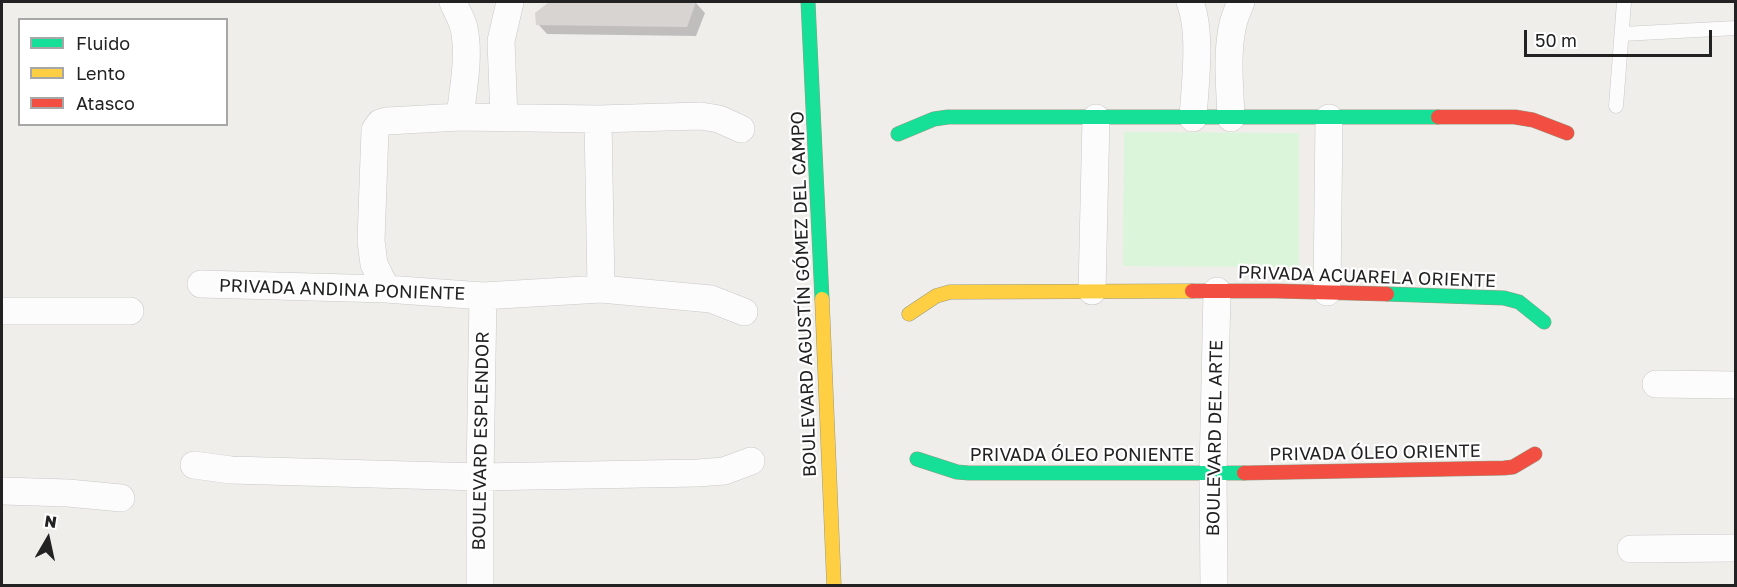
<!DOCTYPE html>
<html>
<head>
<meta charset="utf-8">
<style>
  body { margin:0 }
  #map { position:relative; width:1737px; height:587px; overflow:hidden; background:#f0eeeb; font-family:"Golos Text",sans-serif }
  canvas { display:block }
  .frame { position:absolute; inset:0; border:3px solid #222; pointer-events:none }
  .legend { position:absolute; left:18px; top:18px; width:210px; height:108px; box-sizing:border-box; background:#fff; border:2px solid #a7a7a7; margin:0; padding:8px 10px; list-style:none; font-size:18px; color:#222 }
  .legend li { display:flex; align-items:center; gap:12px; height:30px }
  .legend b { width:30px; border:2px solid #a7a7a7 }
  .north { position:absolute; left:18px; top:509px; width:60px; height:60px; -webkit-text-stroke:4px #fff; paint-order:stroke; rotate:9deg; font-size:16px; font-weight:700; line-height:24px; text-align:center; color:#222 }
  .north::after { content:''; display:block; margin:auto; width:21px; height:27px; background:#222; clip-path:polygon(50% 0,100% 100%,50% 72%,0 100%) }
  .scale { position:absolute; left:1524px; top:30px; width:188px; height:27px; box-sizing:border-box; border:3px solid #222; border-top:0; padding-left:8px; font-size:18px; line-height:21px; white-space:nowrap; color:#222; -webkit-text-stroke:4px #fff; paint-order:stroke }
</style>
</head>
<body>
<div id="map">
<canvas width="1737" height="587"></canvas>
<div class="frame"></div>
<ul class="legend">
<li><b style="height:8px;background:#16e098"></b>Fluido</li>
<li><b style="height:8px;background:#ffcf43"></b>Lento</li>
<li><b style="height:8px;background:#f24e42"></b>Atasco</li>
</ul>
<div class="north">N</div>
<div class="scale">50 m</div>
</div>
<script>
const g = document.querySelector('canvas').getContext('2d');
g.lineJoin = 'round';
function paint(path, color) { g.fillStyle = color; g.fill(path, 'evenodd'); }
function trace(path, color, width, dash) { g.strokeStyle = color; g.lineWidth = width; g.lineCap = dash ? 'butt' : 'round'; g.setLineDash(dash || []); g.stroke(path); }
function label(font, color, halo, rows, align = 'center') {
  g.font = font + ' "Golos Text",sans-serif'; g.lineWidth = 4.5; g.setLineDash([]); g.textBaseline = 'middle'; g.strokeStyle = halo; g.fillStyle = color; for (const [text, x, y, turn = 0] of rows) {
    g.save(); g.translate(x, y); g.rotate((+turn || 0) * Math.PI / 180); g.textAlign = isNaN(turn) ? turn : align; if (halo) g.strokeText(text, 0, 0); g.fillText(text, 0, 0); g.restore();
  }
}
paint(new Path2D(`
  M1124,132L1299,133V267L1123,266Z`), '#daf5da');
paint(new Path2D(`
  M552,2H695L705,13L696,36L547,34L538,24L537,14Z`), '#0003');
paint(new Path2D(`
  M549,2H696L687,27L536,25L535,13Z`), '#d7d4d2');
const lane = new Path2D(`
  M1622,34L1736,28
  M1616,106L1624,2`);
const street = new Path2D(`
  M453,2C456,10 462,19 464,28C470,57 463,89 460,117
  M1190,2C1202,32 1195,85 1193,118
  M504,118L501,41L510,2
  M1231,118C1230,87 1226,54 1233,24C1235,16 1238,9 1241,2
  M598,119L601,289
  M201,284L386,289L483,296L601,289L711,299L744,312
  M386,289L374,264L371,241L375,130L380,123L387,121L460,117L598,119L701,116L719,119L741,129
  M1092,291L1096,118
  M1327,292L1329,118
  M2,311H130
  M1656,384L1736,385
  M194,465L231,470L480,477L698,473L724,471L751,461
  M2,491L68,493L121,498
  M1631,549L1736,548
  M480,586V477L483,296
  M1214,586L1213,474L1217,291`);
const fast = new Path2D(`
  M808,2L822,299
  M898,134L934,119L948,117H1438
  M1387,294L1504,298L1519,302L1544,322
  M917,459L957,472L969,473H1244`);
const slow = new Path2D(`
  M822,299L834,586
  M909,314L936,296L950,292L1192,291`);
const jam = new Path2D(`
  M1438,117H1515L1533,120L1567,133
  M1192,291H1276L1387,294
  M1244,473L1504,468L1513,467L1535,454`);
trace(lane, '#c9c8c7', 15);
trace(street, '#c9c8c7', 28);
trace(fast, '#999a82', 15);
trace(slow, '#999a82', 15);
trace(jam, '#999a82', 15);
trace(lane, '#fdfcfc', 14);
trace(street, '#fdfcfc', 27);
trace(fast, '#16e098', 14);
trace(slow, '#ffcf43', 14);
trace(jam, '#f24e42', 14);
label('18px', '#222', '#fff', [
  ["PRIVADA ACUARELA ORIENTE",1367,277,2],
  ["PRIVADA ANDINA PONIENTE",342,290,2],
  ["BOULEVARD AGUSTÍN GÓMEZ DEL CAMPO",804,294,-92],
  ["BOULEVARD DEL ARTE",1215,438,-89],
  ["BOULEVARD ESPLENDOR",481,441,-89],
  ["PRIVADA ÓLEO ORIENTE",1375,453,-1],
  ["PRIVADA ÓLEO PONIENTE",1082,455]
]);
</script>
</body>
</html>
